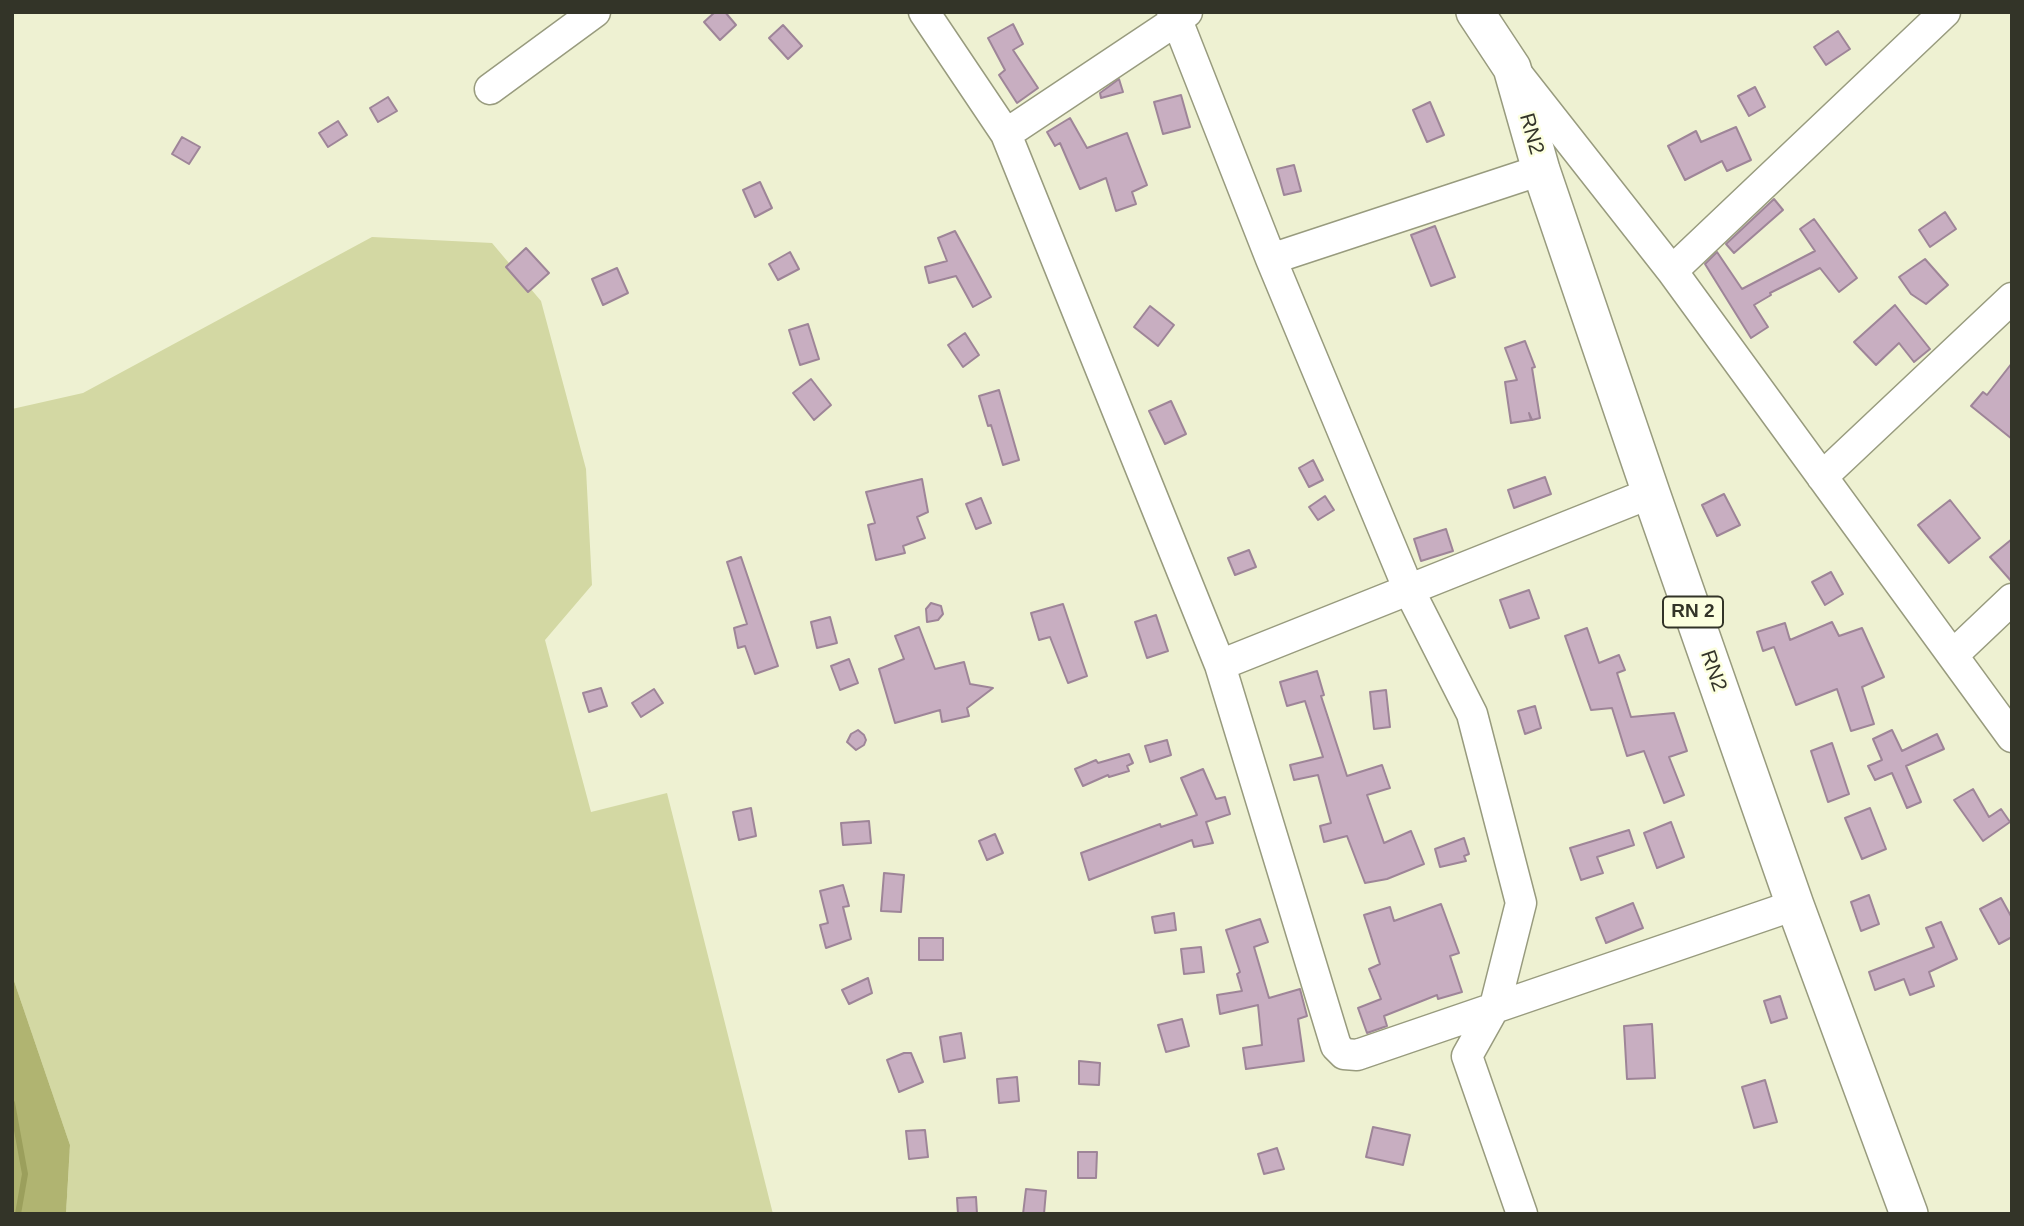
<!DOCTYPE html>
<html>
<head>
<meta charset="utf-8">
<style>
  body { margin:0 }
  #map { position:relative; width:2024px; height:1226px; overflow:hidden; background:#eef1d2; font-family:Helvetica,sans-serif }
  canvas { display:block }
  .frame { position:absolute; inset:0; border:14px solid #333428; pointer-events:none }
</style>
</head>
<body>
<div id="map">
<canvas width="2024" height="1226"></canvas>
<div class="frame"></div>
</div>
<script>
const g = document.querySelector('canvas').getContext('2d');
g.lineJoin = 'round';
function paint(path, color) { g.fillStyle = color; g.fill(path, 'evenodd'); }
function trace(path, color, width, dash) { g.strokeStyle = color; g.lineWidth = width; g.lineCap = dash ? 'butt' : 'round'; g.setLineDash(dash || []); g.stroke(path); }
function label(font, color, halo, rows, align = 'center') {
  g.font = font + ' Helvetica,sans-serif'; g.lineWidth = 5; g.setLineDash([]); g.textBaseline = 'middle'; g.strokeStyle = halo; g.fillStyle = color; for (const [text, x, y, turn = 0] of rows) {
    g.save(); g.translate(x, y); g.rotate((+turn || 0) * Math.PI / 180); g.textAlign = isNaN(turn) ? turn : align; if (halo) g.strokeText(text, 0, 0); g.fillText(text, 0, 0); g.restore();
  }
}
paint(new Path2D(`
  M372,237L492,243L541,301L586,469L592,585L545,640L591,812L667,793L773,1214H66L70,1145L12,975V409L83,393Z`), '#d3d8a3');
paint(new Path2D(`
  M12,975L70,1145L66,1214H12Z`), '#b0b471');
trace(new Path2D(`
  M12,1103L25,1174L18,1214`), '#9b9f5c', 6);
const building = new Path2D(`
  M715,12H725L736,25L720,40L704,22Z
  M1013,24L1023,44L1013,50L1038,88L1017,103L999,75L1005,70L988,38Z
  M783,25L802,46L788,59L769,38Z
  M1838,31L1850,49L1826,65L1814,47Z
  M1119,79L1123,92L1101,98L1100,93Z
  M1755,87L1765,107L1749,116L1738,96Z
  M1181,95L1190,127L1163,134L1154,102Z
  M388,97L397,111L378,122L370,108Z
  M1430,102L1444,135L1427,142L1413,110Z
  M1070,118L1087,148L1127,133L1147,185L1132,192L1136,204L1116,211L1106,178L1080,189L1060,143L1055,146L1047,132Z
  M338,121L347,135L328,147L319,133Z
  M1736,127L1751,160L1727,171L1722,161L1685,180L1668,146L1696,131L1701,142Z
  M182,137L200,147L189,164L172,154Z
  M1294,165L1301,191L1284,195L1277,169Z
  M760,182L772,208L755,217L743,190Z
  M1774,199L1783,210L1734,253L1726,244Z
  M1945,212L1956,229L1930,247L1919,230Z
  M1814,219L1857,278L1839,292L1820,268L1770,293L1771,295L1754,305L1768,327L1751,338L1705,264L1717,252L1742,289L1815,251L1800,229Z
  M1435,226L1455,277L1431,286L1411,235Z
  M955,231L991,297L973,307L956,276L929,283L925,267L947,261L938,238Z
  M526,248L549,273L528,292L506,267Z
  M790,252L799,269L778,280L769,264Z
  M1925,259L1948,285L1926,304L1911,294L1899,277Z
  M617,268L628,293L603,305L592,279Z
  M1895,305L1930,349L1914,362L1899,343L1876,365L1854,342Z
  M1150,306L1174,325L1158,346L1134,327Z
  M808,324L819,359L800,365L789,330Z
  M965,333L979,355L963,367L948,345Z
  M1525,341L1535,367L1532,368L1540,418L1532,420L1529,413L1531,420L1511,423L1505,382L1517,380L1505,348Z
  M2012,363V439L1971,406L1983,392L1987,395Z
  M811,379L831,405L814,420L793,393Z
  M999,390L1019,460L1003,465L991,425L988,426L979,396Z
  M1171,401L1186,434L1165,444L1149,411Z
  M1313,460L1323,480L1309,487L1299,468Z
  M1545,477L1551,494L1514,508L1508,490Z
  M922,479L928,512L917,517L925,538L903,546L905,553L876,560L868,525L875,523L866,492Z
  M1724,494L1740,525L1717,536L1702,505Z
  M1325,496L1334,510L1318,520L1309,507Z
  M981,498L991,523L976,529L966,504Z
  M1950,500L1980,538L1949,563L1918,525Z
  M1446,529L1453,551L1421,561L1414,539Z
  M2012,539V582L1990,557Z
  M1249,550L1256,567L1235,575L1228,558Z
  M741,557L778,666L755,674L745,646L738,648L734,628L747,624L727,562Z
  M1831,572L1843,594L1825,605L1812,582Z
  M1529,590L1539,618L1510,628L1500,600Z
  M931,603L941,606L943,614L938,620L927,622L926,609Z
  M1063,604L1087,676L1068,683L1050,637L1039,640L1031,613Z
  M1156,615L1168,651L1147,658L1135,622Z
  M830,617L837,643L817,648L811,622Z
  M1832,622L1839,636L1862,628L1884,677L1862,687L1874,724L1851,731L1837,689L1796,705L1774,647L1763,651L1757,632L1785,623L1790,640Z
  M919,627L935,669L964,662L970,684L993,688L967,708L969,716L942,722L940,710L895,723L879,669L904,659L895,636Z
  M1587,628L1599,663L1619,655L1625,670L1617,673L1631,717L1674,713L1687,751L1669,757L1684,795L1664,803L1644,751L1627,756L1612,708L1591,710L1565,636Z
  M849,659L858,683L840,690L831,666Z
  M1317,671L1324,695L1321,696L1347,776L1382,765L1390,788L1367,795L1384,843L1411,831L1424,864L1387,879L1365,883L1347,836L1324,842L1320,826L1331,823L1318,775L1294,780L1290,765L1323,757L1305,701L1287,706L1280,682Z
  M601,688L607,706L589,712L583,693Z
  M654,689L663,703L641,717L632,703Z
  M1386,690L1390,727L1374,729L1370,692Z
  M1535,706L1541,728L1525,734L1518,711Z
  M858,730L864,735L866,740L864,745L856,750L847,742L851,734Z
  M1892,730L1902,751L1937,734L1944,749L1906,766L1921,802L1907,808L1892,773L1875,780L1868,766L1882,760L1873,739Z
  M1167,740L1171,755L1150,762L1145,746Z
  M1832,743L1849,794L1828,802L1811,751Z
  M1129,754L1133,763L1127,766L1129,771L1109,777L1108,775L1083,786L1075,769L1096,760L1098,763Z
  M1203,769L1216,799L1225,797L1230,814L1206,822L1213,843L1194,847L1192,840L1089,880L1081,853L1160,824L1161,827L1197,815L1181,778Z
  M1973,789L1989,817L2001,809L2010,822L1983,841L1954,800Z
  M751,808L756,836L739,840L733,812Z
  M1870,808L1886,849L1862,859L1845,818Z
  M869,821L871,843L843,845L841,823Z
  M1671,822L1684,857L1657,868L1644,833Z
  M1629,830L1634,845L1597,857L1603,873L1581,880L1570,848Z
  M995,834L1003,853L987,860L979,841Z
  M1464,838L1469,854L1464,856L1466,861L1440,867L1435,849Z
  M884,873L904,875L901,912L881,911Z
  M843,885L849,906L843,907L851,939L826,948L820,925L828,923L820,891Z
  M1869,895L1879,924L1861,931L1851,902Z
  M2001,898L2012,918V937L1999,944L1980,909Z
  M1633,903L1643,928L1606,943L1596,918Z
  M1441,904L1459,953L1450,956L1462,992L1438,999L1437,995L1384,1016L1387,1026L1367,1033L1358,1008L1381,999L1369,969L1380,964L1364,915L1390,907L1394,921Z
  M1174,913L1176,930L1155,933L1152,917Z
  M1260,919L1268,942L1254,947L1269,998L1300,989L1307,1016L1298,1019L1304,1061L1246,1069L1243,1048L1262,1045L1258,1005L1220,1014L1217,995L1242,991L1237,974L1240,972L1226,930Z
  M1941,922L1957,959L1929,972L1934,986L1910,995L1904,979L1875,990L1869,972L1934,947L1926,928Z
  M919,938H943V960H919Z
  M1201,947L1204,972L1184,974L1181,949Z
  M868,978L872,993L849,1004L842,990Z
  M1780,996L1787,1018L1771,1023L1764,1001Z
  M1182,1019L1189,1046L1166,1052L1158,1025Z
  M1652,1024L1655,1078L1627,1079L1624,1026Z
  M961,1033L965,1058L944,1062L940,1037Z
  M904,1053H911L923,1082L899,1092L887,1060Z
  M1079,1061L1100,1063L1099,1085L1079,1084Z
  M1017,1077L1019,1101L999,1103L997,1079Z
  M1765,1080L1777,1122L1754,1128L1742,1087Z
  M1373,1127L1410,1135L1403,1165L1366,1157Z
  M925,1130L928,1157L909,1159L906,1131Z
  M1277,1148L1284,1169L1264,1174L1258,1154Z
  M1078,1152H1097L1096,1178H1078Z
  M1026,1189L1046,1191L1044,1214H1023Z
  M976,1197L977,1214H958L957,1198Z`);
paint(building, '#c8aec1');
trace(building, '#9e8598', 2);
const minor = new Path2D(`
  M924,12L1006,134L1220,665L1336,1046L1344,1054L1357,1055L1795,905
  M1187,12L1177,20L1271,259L1408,588L1472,714L1521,903L1495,1006L1467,1056L1522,1214
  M1518,75L1672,271L2012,737
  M490,89L595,12
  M1006,134L1177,20L1172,12
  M1271,259L1541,170
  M1672,271L1945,12
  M1822,477L2012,298
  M1953,655L2012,599
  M1220,665L1651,493`);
const major = new Path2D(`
  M1475,12L1512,68L1541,170L1651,493L1795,905L1909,1214`);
trace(minor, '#989b7e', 33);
trace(major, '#989b7e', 40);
trace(minor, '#fff', 30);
trace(major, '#fff', 37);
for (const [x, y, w] of [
  [1693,612,60]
]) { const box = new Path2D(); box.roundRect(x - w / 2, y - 15.5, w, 31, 5); g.fillStyle = '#fcffdf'; g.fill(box); trace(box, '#333428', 2); }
label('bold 19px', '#333428', null, [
  ["RN 2",1693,612]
]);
label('21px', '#333428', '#fcffdf', [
  ["RN2",1531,134,74],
  ["RN2",1713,671,71]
]);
</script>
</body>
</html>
